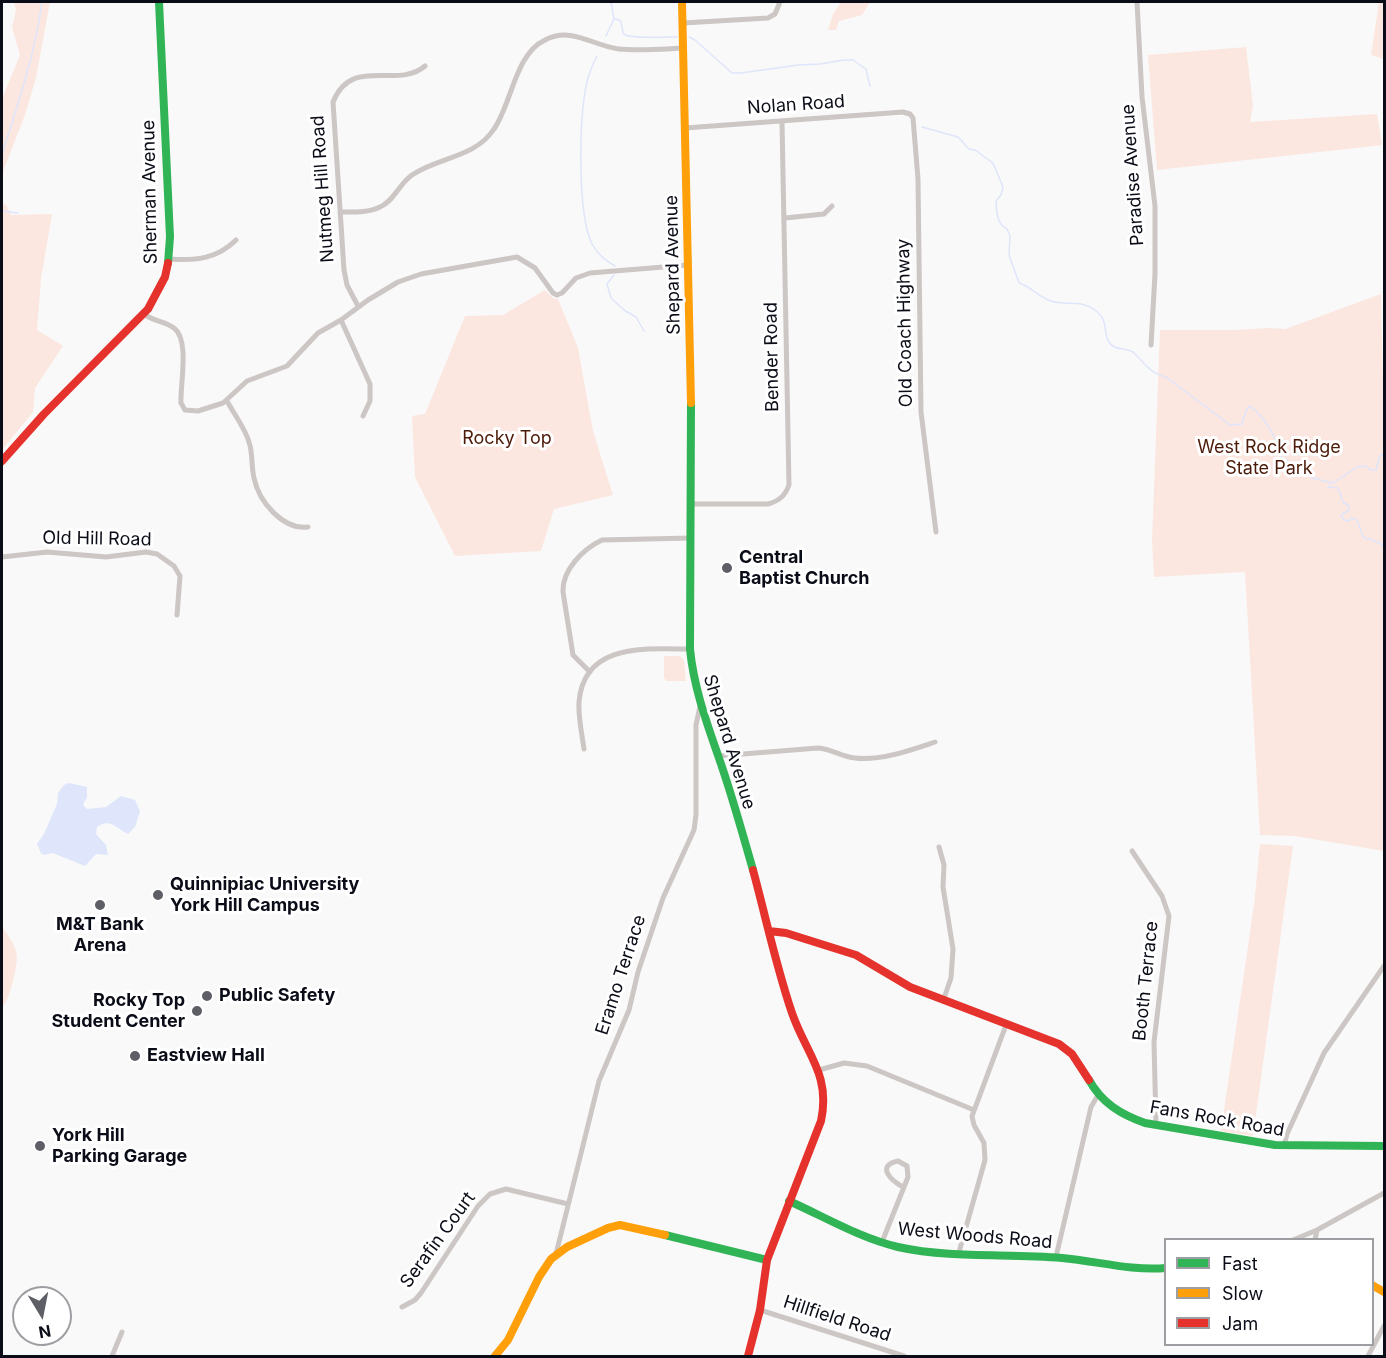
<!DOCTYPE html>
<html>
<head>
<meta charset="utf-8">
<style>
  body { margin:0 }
  #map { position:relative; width:1386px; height:1358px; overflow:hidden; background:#f9f9f9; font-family:Inter,sans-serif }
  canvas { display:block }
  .frame { position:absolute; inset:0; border:3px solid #0a0c17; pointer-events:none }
  .legend { position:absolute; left:1164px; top:1238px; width:210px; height:108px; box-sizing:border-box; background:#fff; border:2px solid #9d9ea2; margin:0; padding:8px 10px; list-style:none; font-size:18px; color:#0a0c17 }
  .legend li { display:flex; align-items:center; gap:12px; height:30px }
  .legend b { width:30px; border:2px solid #9d9ea2 }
  .north { position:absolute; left:12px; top:1286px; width:60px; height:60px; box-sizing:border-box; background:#fff; border:2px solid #9d9ea2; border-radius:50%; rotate:170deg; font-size:16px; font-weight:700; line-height:24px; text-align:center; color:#0a0c17 }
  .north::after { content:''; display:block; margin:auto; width:21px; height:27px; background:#5e5f66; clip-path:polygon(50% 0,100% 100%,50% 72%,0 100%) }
</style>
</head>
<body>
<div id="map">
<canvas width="1386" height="1358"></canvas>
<div class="frame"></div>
<ul class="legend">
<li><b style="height:8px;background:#30b455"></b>Fast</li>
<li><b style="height:8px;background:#ff9f0a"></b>Slow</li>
<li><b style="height:8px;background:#e5322d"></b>Jam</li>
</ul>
<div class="north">N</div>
</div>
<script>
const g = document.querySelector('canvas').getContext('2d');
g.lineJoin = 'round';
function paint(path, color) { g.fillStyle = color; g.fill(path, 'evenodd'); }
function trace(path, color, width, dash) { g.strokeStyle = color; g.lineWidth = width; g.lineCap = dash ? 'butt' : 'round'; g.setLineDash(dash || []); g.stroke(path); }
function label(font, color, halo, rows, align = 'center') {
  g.font = font + ' Inter,sans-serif'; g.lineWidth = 6; g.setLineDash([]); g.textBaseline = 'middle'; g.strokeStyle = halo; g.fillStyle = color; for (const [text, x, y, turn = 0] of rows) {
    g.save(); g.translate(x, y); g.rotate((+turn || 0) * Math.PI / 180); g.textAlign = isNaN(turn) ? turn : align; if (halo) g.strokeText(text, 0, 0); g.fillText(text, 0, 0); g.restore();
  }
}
paint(new Path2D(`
  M14,2H50L36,78L25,115L2,174V99L20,55L12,27L16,10Z
  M841,2H880H870L862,15L839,21L836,30H828L833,14Z
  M1379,2H1384V59L1371,55Z
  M1246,47L1253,105L1250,122L1377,114L1382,145L1157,170L1148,55Z
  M2,204L6,205L11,215L52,214L41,279L37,330L63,346L35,388L33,412L2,450Z
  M545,290L553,298L558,299L578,348L593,431L613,495L554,509L541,551L455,556L415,477L412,416L425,414L465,316L503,315Z
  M1381,294L1384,428V851L1295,836L1260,835L1245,572L1154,577L1152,541L1160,330H1236L1269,328L1285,329Z
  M664,656H680L684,660L686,681H667L664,678Z
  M1260,844L1293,846L1253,1136L1221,1131L1254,905Z
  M2,927C18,948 20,955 13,981C10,991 9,999 2,1007Z`), '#fce7e0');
paint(new Path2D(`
  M69,783L87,787V797L83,805L87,809L106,807L121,796L135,800L140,811L135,827L128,834C117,829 110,817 97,827L96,834L106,845L108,855L96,854L85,866L53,853L44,855L41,853L37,844L44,834L57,804L58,793L64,785Z`), '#dfe5fa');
trace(new Path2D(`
  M611,2L614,19L620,20C622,24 622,31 624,34C627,39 669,37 677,37
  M606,36L614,19
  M689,37L695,40L732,73H741L798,65L820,64L844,60H853L866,69L870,86
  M597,56C593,64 589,73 587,82C579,116 577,213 592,244C598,255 605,260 615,266
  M922,127L958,137L969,149L975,150L993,163L1003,187L1001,195L996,201C997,213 996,223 1007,229L1010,236L1009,255L1019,283C1030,286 1039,297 1051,301C1066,306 1081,299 1095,310C1110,322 1102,331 1109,342C1115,352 1126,346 1134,353C1144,362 1150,374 1166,377L1230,425L1242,424L1246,411L1250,406C1263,416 1278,437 1278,454C1286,461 1308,472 1312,478L1333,483L1357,467L1367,466L1370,470H1376L1380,456L1384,454
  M2,154C18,104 35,54 42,2
  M2,211L18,213
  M614,275L607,284L611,298L624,310L636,317L644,331
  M1329,485L1328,487L1338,488L1343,502L1348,505L1349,510L1341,515L1344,520L1349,521L1351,518L1357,520L1363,537L1380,543L1384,547`), '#dfe5fa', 1.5);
trace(new Path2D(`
  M1137,2L1142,97L1155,206V274L1151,345
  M683,23L768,18L775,14L780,2
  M685,128L903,112L910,114L913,118L918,179L921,412L936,532
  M340,212C353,212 368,213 380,207C394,201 399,184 412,175C438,157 475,158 494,129C512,103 515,54 545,40C572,26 593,46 619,49C640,51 662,49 683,48
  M785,218L824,214L832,206
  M169,259C195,261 217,259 236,240
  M358,306L347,285L344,270L333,102C352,55 397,90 425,66
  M144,314C152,321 165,321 174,328C190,340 180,384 181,403L185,410L198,411L223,403L247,381L287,366L318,333L341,320L368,300L398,282L421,274L517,257L535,268L553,293L557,295L562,293L576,278L590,273L688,265
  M341,320L370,384V401L363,416
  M227,401C234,414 245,428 249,442C253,453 251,466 254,478C259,502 283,530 308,527
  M691,504H768C779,501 785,496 789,485L782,122
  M2,557L47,552L106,557L146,552L157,554L174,566L180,576L177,615
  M590,672L573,655L563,592C562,570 583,549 602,540L691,538
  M584,749C582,734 578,717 579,702C584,642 646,649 690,649
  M718,756L818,748C832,749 842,757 855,758C881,761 911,750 935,742
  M939,847L944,865L943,887L953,949L951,978L943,1001
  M1132,851L1162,896L1169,916L1154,1042L1156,1125
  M819,1070L844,1063L867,1066L974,1110
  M1284,1146L1287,1134L1324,1053L1384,966
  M1293,1240L1317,1230L1384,1193
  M1315,1240L1317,1230
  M882,1242L908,1177L907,1166L898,1161C875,1166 892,1181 903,1187
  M959,1252L985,1160L984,1143L974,1125L972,1116L1006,1025
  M556,1254L599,1081L629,1010L638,972L663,898L694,830L696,815V725L700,706
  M1056,1257L1091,1107L1098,1095
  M402,1307L415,1300L421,1293L478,1206L490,1194L506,1189L568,1204
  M760,1310L904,1356
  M112,1356L122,1332
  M1368,1356L1384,1326`), '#ccc6c4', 5);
trace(new Path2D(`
  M159,2L170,237L168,263
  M691,403L690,649C694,690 708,726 721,764C733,799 743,835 753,870
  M1089,1080C1102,1103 1120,1114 1145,1123L1275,1145L1384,1146
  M789,1201C825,1217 860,1238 898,1247C952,1259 1008,1253 1062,1258C1097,1261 1130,1271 1166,1268
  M665,1235L767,1260`), '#30b455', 8);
trace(new Path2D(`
  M682,2L691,403
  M1372,1285L1384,1292
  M495,1356L508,1340L539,1277L551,1259L567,1247L608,1228L620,1225L665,1235`), '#ff9f0a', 8);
trace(new Path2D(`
  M2,461L44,414L148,309L165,277L168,263
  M769,931L786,933L856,955L910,987L1059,1044L1072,1054L1089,1080
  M748,1356L760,1310L767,1260L821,1121C831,1074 806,1054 792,1013C776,966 766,918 753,870`), '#e5322d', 8);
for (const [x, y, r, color] of [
  [727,568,6,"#5e5f66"],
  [158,895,6,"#5e5f66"],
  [100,905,6,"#5e5f66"],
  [207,996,6,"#5e5f66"],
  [197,1011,6,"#5e5f66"],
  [135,1056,6,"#5e5f66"],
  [40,1146,6,"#5e5f66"]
]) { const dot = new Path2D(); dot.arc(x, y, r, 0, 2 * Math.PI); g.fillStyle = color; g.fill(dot); trace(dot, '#fff', 2); }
label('18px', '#0a0c17', '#fff', [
  ["Nolan Road",796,105,-4],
  ["Paradise Avenue",1133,175,-94],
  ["Nutmeg Hill Road",323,189,-94],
  ["Sherman Avenue",150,192,-91],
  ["Shepard Avenue",673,265,-91],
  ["Old Coach Highway",905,323,-91],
  ["Bender Road",772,357,-91],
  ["Old Hill Road",97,539,1],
  ["Shepard Avenue",729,742,73],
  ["Eramo Terrace",621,975,-72],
  ["Booth Terrace",1146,981,-84],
  ["Fans Rock Road",1217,1119,10],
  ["West Woods Road",975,1236,5],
  ["Serafin Court",438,1240,-54],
  ["Hillfield Road",837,1319,18]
]);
label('18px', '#4c1a08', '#fff', [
  ["Rocky Top",507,439],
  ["West Rock Ridge",1269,448],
  ["State Park",1269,469]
]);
label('bold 18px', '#0a0c17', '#fff', [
  ["Central",739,558],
  ["Baptist Church",739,579],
  ["Quinnipiac University",170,885],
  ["York Hill Campus",170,906],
  ["M&T Bank",100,925,"center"],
  ["Arena",100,946,"center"],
  ["Public Safety",219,996],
  ["Rocky Top",185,1001,"right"],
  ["Student Center",185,1022,"right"],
  ["Eastview Hall",147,1056],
  ["York Hill",52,1136],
  ["Parking Garage",52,1157]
], 'left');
</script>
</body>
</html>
